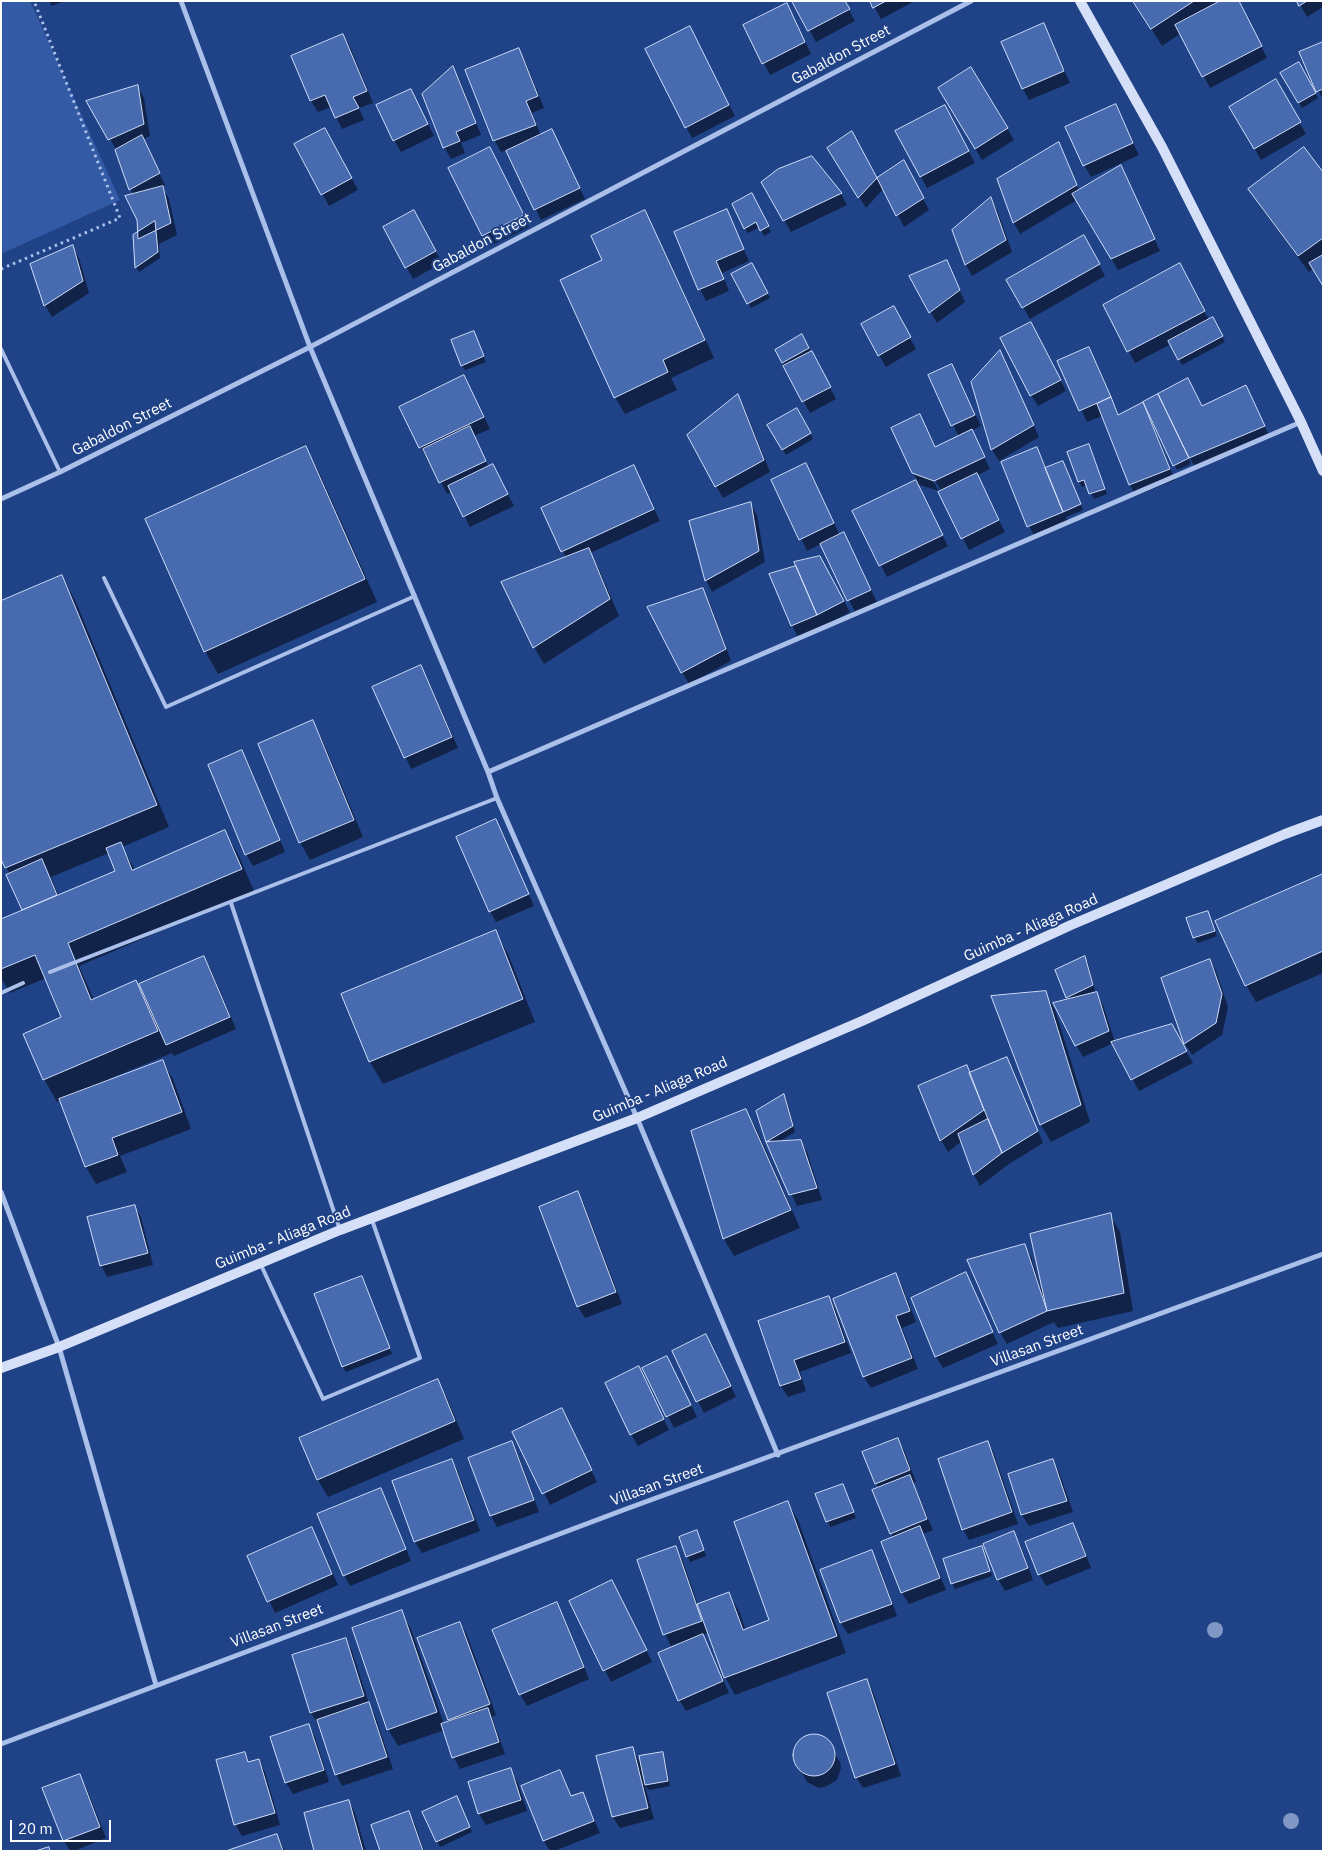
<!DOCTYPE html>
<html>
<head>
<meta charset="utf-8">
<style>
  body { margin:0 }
  #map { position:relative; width:1324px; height:1852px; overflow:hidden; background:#204287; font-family:"IBM Plex Sans",sans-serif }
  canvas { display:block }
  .frame { position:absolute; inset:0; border:2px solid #fff; pointer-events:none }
  .scale { position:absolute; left:10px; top:1820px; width:101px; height:22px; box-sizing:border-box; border:2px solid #fff; border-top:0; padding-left:6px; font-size:15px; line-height:18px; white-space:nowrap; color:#fff; -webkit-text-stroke:4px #204287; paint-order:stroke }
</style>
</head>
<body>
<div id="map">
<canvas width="1324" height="1852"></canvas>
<div class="frame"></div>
<div class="scale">20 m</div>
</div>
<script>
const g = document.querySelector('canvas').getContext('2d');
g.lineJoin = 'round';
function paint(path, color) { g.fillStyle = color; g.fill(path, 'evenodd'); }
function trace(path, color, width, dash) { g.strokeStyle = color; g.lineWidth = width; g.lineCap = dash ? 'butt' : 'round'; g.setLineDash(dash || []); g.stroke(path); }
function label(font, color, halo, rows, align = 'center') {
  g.font = font + ' "IBM Plex Sans",sans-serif'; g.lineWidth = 4; g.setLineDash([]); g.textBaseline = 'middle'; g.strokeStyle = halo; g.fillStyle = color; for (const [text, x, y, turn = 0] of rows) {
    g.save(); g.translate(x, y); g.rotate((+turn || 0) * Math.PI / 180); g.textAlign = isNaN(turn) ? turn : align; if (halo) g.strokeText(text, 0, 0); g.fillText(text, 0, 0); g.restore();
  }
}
paint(new Path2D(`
  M1,1H30L120,200L1,254Z`), '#335aa4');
paint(new Path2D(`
  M49,1H64L52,6Z
  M794,1H844L855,21L816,42Z
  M871,1H915L881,19Z
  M1134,1H1238L1267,58L1210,88L1181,33L1162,46Z
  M1298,1H1323V7L1307,17Z
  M793,16L811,54L770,75L745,25Z
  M1043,25L1070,83L1029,100L1023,89Z
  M690,28L735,116L692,138L686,127Z
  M343,35L350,47L373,103L359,108L364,120L342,129L331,107L318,112L311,101L293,57Z
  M1323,43V100L1301,53Z
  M518,50L525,61L544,108L532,113L541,136L552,131L585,199L541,220L507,150L501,152L495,141L467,71Z
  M1298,64L1318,98L1302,108L1282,73Z
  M452,68L459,78L481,135L461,143L465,153L451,159L444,147Z
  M1276,81L1306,134L1261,160L1231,107Z
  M137,86L144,98L150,136L143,139L165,185L162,187L169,199L177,235L159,244L160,258L139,272L136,267L134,236L139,233L133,195L117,151L88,101Z
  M946,100L1007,128L1014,140L982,160Z
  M417,102L434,136L401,152L394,140Z
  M1115,105L1139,155L1091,177L1084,165Z
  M951,118L975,163L927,188L897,131Z
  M851,133L877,179L904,162L929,210L904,227L884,188L866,208L836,160Z
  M331,141L358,190L329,206L296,145Z
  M1058,144L1079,191L1121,166L1160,251L1118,270L1077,200L1020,234L1014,223L999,179Z
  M811,158L841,194L847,205L791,232L763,182Z
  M496,160L529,227L490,246L483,235Z
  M1323,174V284L1313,269L1309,272L1260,206L1250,189Z
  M751,195L771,232L764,236L760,227L748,233L745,228Z
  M991,199L997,210L1012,252L972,276L966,265L953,230Z
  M726,211L749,261L722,273L729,291L706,301L700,289Z
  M644,212L654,229L714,358L671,378L677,390L625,414L615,397L603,261Z
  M420,223L442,263L413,279L385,228Z
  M1084,237L1105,276L1030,319L1007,280Z
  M72,247L79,258L89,293L52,317L45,305L32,265Z
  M946,262L965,302L937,323L911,277Z
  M751,264L770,298L751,308L733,275Z
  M1104,305L1201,306L1209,320L1212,319L1225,342L1182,365L1171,344L1135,363Z
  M893,308L916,349L886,367L862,325Z
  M1037,335L1066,391L1038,406L1031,395Z
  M802,336L836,399L810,413L776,351Z
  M476,338L486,362L465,370L462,365Z
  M1089,349L1095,360L1119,416L1188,379L1202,407L1252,398L1270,438L1196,469L1190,458L1189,459L1191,464L1177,470L1155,426H1153L1175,480L1136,496L1130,485L1102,416L1087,422L1059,362Z
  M1000,352L1039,437L999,461L992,450L972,382Z
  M951,365L981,426L971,431L990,469L976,476L1005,532L969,550L939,493L942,492L932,475L930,476L939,491L916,484L948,546L887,577L854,512L917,480L913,473L926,427L936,448L959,437L929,375Z
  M470,388L490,429L474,436L489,468L499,477L514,506L470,527L452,492L447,494L429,458L427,459L401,408Z
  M738,396L744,407L770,472L723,498L688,435Z
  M797,410L813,439L786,455L769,426Z
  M1089,445L1107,494L1094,499L1087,485L1082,487L1079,481Z
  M305,448L318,470L377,602L218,674L205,651Z
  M1037,449L1047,469L1065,467L1083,510L1066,517L1069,524L1035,537L1029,526Z
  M634,467L660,521L590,553L598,567L619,616L544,664L534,647L566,558L543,509Z
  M812,476L840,536L850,545L877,602L855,612L821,544L807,551L773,480Z
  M750,504L757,515L765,562L712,592L706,580Z
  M826,569L850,612L824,626L798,637L792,625Z
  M62,577L75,600L169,827L122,847L135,870L225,832L238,854L254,891L79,966L94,1000L136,982L144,996L204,957L210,968L236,1029L174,1056L172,1053L109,1079L110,1081L163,1062L173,1079L191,1129L120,1156L127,1172L96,1184L86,1167L61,1100L57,1102L44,1079L63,1018L46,978L10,993L1,978V921L24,911L8,876L10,875L1,855ZM109,853L117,872L59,897L51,877Z
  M702,589L709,601L731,661L689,684L682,672Z
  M427,678L458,748L411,769L374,688Z
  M312,722L322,739L363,837L310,860L300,842Z
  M241,752L248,763L285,852L253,866L246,854Z
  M496,821L502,832L534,906L496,922L490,911Z
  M1323,876V973L1256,1002L1246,985Z
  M1210,918L1217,936L1198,943L1194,937Z
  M495,932L508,954L535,1022L383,1084L370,1062L343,994Z
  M1085,958L1088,963L1095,991L1085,995L1096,994L1103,1005L1115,1042L1171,1025L1193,1063L1139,1091L1113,1043L1083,1057L1076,1045L1067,997Z
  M1210,960L1216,971L1228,1007L1222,1035L1192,1055L1185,1044L1162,979Z
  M1045,992L1055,1010L1090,1122L1051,1142L1041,1125L993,997Z
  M1006,1059L1013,1070L1043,1143L1009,1164L980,1186L974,1175L962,1141L948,1152L941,1140L920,1087L970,1074Z
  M784,1096L787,1101L795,1132L777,1143L800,1141L807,1152L822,1200L797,1206L767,1142L758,1112Z
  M746,1111L756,1128L800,1228L734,1256L724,1239L692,1132Z
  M577,1193L584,1204L622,1304L585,1318L578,1307L541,1208Z
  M134,1206L141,1217L153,1265L107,1277L101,1265Z
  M1110,1215L1120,1232L1133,1311L1058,1328L1054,1322L1007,1344L1000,1332L1024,1246L1031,1257L1041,1289L1043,1288Z
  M965,1274L998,1344L943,1368L936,1357L913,1298Z
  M895,1275L902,1286L916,1322L902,1328L918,1369L871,1388L864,1377L835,1299Z
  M364,1283L392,1354L346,1372L343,1367Z
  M829,1298L835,1309L851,1353L800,1372L806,1391L788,1397L781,1386L760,1322Z
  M712,1347L736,1397L704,1413L673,1352Z
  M667,1357L697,1417L674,1428L644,1368Z
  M645,1379L669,1430L638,1446L631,1434Z
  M437,1381L447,1398L464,1439L328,1497L318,1480L301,1439Z
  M568,1421L597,1482L550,1505L514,1432Z
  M897,1439L904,1450L916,1482L913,1483L933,1530L923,1534L946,1590L909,1604L902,1593L883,1542L893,1538L879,1489L864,1452Z
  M988,1442L994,1454L1018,1524L969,1540L963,1529Z
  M511,1443L518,1454L539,1512L497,1527L491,1516Z
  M452,1460L458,1472L480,1531L422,1553L415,1542L394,1482Z
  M1053,1461L1059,1472L1073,1512L1029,1526L1022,1515L1010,1475Z
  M843,1486L856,1518L830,1527L817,1495Z
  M380,1490L387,1501L411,1561L350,1586L344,1575Z
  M788,1503L798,1520L846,1653L735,1695L725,1677L708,1633L702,1635L709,1647L729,1693L686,1711L679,1700L680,1645L679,1643L671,1646L665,1634L675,1548L682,1559L698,1605L729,1594L739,1611L746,1631L771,1621Z
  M1072,1525L1079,1536L1091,1568L1046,1586L1039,1574Z
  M312,1529L338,1585L275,1613L249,1556Z
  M1013,1533L1020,1544L1033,1580L1005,1591L998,1579Z
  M699,1537L706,1556L690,1562L680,1538Z
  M981,1548L992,1576L955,1589L952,1583Z
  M871,1552L878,1563L897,1616L848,1634L841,1623L822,1571Z
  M612,1581L652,1662L611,1682L570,1602Z
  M556,1603L563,1615L589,1679L527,1706L520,1694Z
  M401,1612L411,1629L444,1724L450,1722L449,1719L460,1623L467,1635L496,1715L492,1717L505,1754L460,1769L454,1758L445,1730L398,1746L388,1729Z
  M346,1640L352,1651L369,1704L375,1715L393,1769L342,1786L336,1774L319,1724H318L311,1713L294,1656Z
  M867,1681L873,1692L901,1776L863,1788L856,1777Z
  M308,1725L315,1737L329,1782L293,1794L286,1783Z
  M813,1735L825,1739L840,1762L841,1768L837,1780L825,1787L819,1788L807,1782L794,1758L796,1745L807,1737Z
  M632,1748L641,1764L662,1753L665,1759L670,1786L649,1790L645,1786L654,1819L620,1828L613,1817L598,1757Z
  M244,1753L250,1763L259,1760L265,1772L280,1825L242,1836L235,1824Z
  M510,1770L517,1781L527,1811L486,1825L479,1814Z
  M560,1772L572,1797L582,1793L600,1833L554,1851H550L544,1841L523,1786Z
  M79,1775L86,1787L106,1838L74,1851H70L64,1841L44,1789Z
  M349,1801L355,1813L366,1851H315Z
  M459,1803L472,1832L440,1847L424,1812Z
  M408,1813L415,1824L424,1851H381Z
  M277,1835L285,1851H230Z`), '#0007');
const building = new Path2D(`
  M792,1H845L850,9L808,31Z
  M870,1H886L873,8Z
  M1133,1H1194L1151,29Z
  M1220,1H1239L1262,46L1202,77L1175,25Z
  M1297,1H1307L1299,6Z
  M787,3L805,42L762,64L743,25Z
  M1044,23L1064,71L1022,89L1001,42Z
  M690,26L729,105L685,128L645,49Z
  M343,34L367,91L353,97L359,108L335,118L325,95L310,101L291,56Z
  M1323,42V89L1316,92L1299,52Z
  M519,48L538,96L526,101L536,125L493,141L465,70Z
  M1299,62L1316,93L1298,103L1280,73Z
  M453,66L476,123L456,132L460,141L443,148L422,94Z
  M971,67L1008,128L975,149L938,88Z
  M1276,79L1301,122L1254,149L1229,107Z
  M138,85L144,124L108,140L86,101Z
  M411,89L428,124L393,141L376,105Z
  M1116,104L1133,143L1083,166L1065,127Z
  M945,105L969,151L920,177L895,131Z
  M325,128L352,178L321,195L294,144Z
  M552,129L580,188L534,210L506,151Z
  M852,131L877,178L858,198L827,148Z
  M142,135L160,173L129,190L115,150Z
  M1059,142L1077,185L1013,223L997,179Z
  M490,147L524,215L482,236L448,168Z
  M1304,147L1323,172V238L1298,256L1248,189Z
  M812,156L842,193L783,221L761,182L778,169Z
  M904,160L924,198L896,216L877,178Z
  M1121,165L1155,239L1111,259L1072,194Z
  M163,186L171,223L138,239L137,220L125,196Z
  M752,193L769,226L760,231L756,222L744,229L732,204Z
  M991,197L1006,240L965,265L952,230Z
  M727,209L744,249L716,261L724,279L698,290L674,232Z
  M414,210L436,251L405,268L383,227Z
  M645,210L705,340L663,360L668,372L614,398L560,280L602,260L591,236Z
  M155,221L158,252L135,268L133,235Z
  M1084,235L1100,264L1022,308L1006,280Z
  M73,245L83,281L44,306L30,264Z
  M1323,255V286L1309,263Z
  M947,260L960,290L929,313L909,276Z
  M752,263L768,293L747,304L731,274Z
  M1180,263L1205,311L1127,352L1103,305Z
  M894,306L911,337L878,356L861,324Z
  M1213,317L1223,336L1178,360L1168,341Z
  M1031,322L1061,380L1030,396L1000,338Z
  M474,331L484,356L461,366L451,340Z
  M802,334L809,348L782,363L775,350Z
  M1089,347L1111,397L1079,411L1057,361Z
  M1000,350L1034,425L991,450L971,382Z
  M812,351L831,387L802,402L783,366Z
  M952,364L975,415L951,426L928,375Z
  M464,375L484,417L419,448L399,407Z
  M1188,378L1202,406L1246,385L1265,426L1189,458L1158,394Z
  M738,394L764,460L715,487L687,435Z
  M1158,394L1189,458L1173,466L1143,402Z
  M1111,397L1118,415L1143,402L1170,469L1129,485L1097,404Z
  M797,408L811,433L782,450L767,425Z
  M920,414L935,447L972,429L985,457L934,481L912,473L891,428Z
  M470,426L486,461L439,483L423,449Z
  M1089,444L1105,489L1089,494L1084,480L1078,482L1067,452Z
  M306,446L365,579L204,652L145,519Z
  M1037,447L1063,512L1027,527L1001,462Z
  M1063,461L1081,504L1063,512L1045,468Z
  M806,463L834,523L799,540L771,480Z
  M493,464L508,494L463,517L448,486Z
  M634,465L654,509L561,552L541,508Z
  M977,473L999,520L961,539L938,492Z
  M916,480L943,535L879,566L852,511Z
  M751,502L759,551L705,581L689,521Z
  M844,532L871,590L847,601L820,544Z
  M589,548L610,599L533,648L501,582Z
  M820,556L844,601L817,615L794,562Z
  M796,566L817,615L791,626L769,574Z
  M62,575L157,805L5,868L1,859V601Z
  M703,588L726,649L681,673L647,607Z
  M421,665L452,737L404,758L372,687Z
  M313,720L354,820L299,843L258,744Z
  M242,750L280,840L245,855L208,765Z
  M496,819L529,894L489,912L456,837Z
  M225,830L242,869L68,943L91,1000L136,980L158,1031L43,1080L23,1034L61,1017L35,955L1,969V919L115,871L106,848L121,842L132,870Z
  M42,859L57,895L22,910L6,875Z
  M1323,874V951L1245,986L1215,921Z
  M1208,911L1215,931L1193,938L1186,918Z
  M496,930L523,999L369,1062L341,994Z
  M204,956L230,1017L166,1045L139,984Z
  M1085,956L1093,985L1066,998L1055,970Z
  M1210,959L1222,994L1216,1023L1184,1044L1161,978Z
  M1046,991L1081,1105L1040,1125L991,996Z
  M1097,992L1109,1031L1075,1046L1053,1003Z
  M1172,1024L1187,1051L1131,1080L1111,1042Z
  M1007,1057L1038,1131L1002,1153L969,1073Z
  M163,1060L182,1112L112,1138L118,1155L85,1167L59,1099Z
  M967,1065L984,1110L940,1141L918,1086Z
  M784,1094L793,1126L766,1142L756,1111Z
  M746,1109L791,1210L723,1239L691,1131Z
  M988,1119L1002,1153L973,1175L958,1134Z
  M801,1140L817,1188L789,1195L766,1142Z
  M578,1191L616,1292L577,1307L539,1207Z
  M135,1205L148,1253L100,1266L87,1217Z
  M1111,1213L1124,1293L1047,1311L1030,1234Z
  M1025,1244L1047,1311L999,1333L967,1260Z
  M966,1272L993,1332L935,1357L911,1298Z
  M896,1273L910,1311L896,1316L912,1358L863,1377L833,1299Z
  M362,1276L390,1348L342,1367L314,1294Z
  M829,1296L845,1342L794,1360L801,1379L780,1386L758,1321Z
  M706,1334L731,1386L696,1402L672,1351Z
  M667,1356L691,1405L666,1417L642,1368Z
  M639,1366L664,1419L630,1435L605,1383Z
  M438,1379L455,1421L317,1480L299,1438Z
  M562,1408L592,1470L542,1494L512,1432Z
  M898,1438L910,1470L875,1484L862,1452Z
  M512,1441L534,1500L490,1516L468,1458Z
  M988,1441L1012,1512L962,1530L938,1459Z
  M452,1459L474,1520L414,1542L392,1481Z
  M1053,1459L1067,1501L1021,1515L1008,1474Z
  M910,1475L927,1519L890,1534L872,1490Z
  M843,1484L854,1512L826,1522L815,1494Z
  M381,1488L406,1549L343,1576L317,1514Z
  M788,1501L837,1636L724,1678L697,1604L729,1592L743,1630L769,1620L734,1522Z
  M1073,1523L1086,1556L1038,1575L1025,1542Z
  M920,1526L940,1578L901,1593L881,1542Z
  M312,1527L332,1574L267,1602L247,1556Z
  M697,1530L704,1550L686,1557L679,1537Z
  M1014,1531L1028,1568L997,1580L983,1544Z
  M676,1546L702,1621L663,1635L637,1560Z
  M982,1546L990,1571L951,1584L943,1559Z
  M872,1550L892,1604L840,1623L820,1570Z
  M612,1580L647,1650L603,1671L569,1601Z
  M557,1602L584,1667L519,1695L492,1630Z
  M402,1610L437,1712L387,1730L352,1628Z
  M460,1622L490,1704L448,1720L417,1638Z
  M703,1634L723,1681L678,1701L658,1653Z
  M346,1638L364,1696L310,1713L292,1655Z
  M867,1679L895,1764L855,1778L827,1693Z
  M369,1702L387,1757L335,1775L317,1720Z
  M488,1708L499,1742L452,1758L441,1724Z
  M309,1724L324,1770L285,1783L270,1737Z
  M793 1755a21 21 0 1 1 42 0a21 21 0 1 1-42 0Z
  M633,1747L648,1808L612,1817L596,1756Z
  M245,1752L248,1762L259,1759L275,1813L234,1825L216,1760Z
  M663,1752L668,1781L645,1785L639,1756Z
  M511,1768L521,1800L478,1814L468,1782Z
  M560,1770L571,1796L583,1792L594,1821L543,1841L521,1786Z
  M80,1774L100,1827L63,1841L42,1788Z
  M457,1796L470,1827L436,1842L422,1812Z
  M349,1800L363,1851H314L304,1813Z
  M409,1811L423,1851H380L371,1825Z
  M277,1834L283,1851H226Z
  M49,1847L50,1851H36Z`);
paint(building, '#486bb0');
trace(building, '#cedcf8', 1);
trace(new Path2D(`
  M1,269L120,218L34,1`), '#aac0ea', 3, [2.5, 4]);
trace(new Path2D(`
  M1,349L60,472
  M104,578L166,707L415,596
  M231,903L340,1230
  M50,972L497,798
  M1,993L23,983
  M261,1265L323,1399L420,1358L372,1220`), '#aac0ea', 4);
trace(new Path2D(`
  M181,1L310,347L488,772L497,798L637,1118L778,1455
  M1,499L60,472L310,347L971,1
  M488,772L1301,422
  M1,1192L59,1347L156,1685
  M1,1744L626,1509L1323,1254`), '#aac0ea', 5);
trace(new Path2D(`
  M1080,1L1162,147L1301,422L1323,471
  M1,1368L59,1347L340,1230L637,1118L862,1021L1071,925L1285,834L1323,820`), '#d5e0f8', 10);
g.fillStyle = '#8097c5';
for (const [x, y] of [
  [1215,1630],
  [1291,1821]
]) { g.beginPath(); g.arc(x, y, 8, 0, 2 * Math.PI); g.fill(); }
label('15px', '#fff', '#204287', [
  ["Gabaldon Street",841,55,-28],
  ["Gabaldon Street",482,243,-28],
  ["Gabaldon Street",122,427,-27],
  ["Guimba - Aliaga Road",1031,928,-24],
  ["Guimba - Aliaga Road",660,1090,-23],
  ["Guimba - Aliaga Road",283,1238,-22],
  ["Villasan Street",1037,1346,-20],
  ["Villasan Street",657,1485,-20],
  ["Villasan Street",277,1626,-21]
]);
</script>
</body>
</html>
